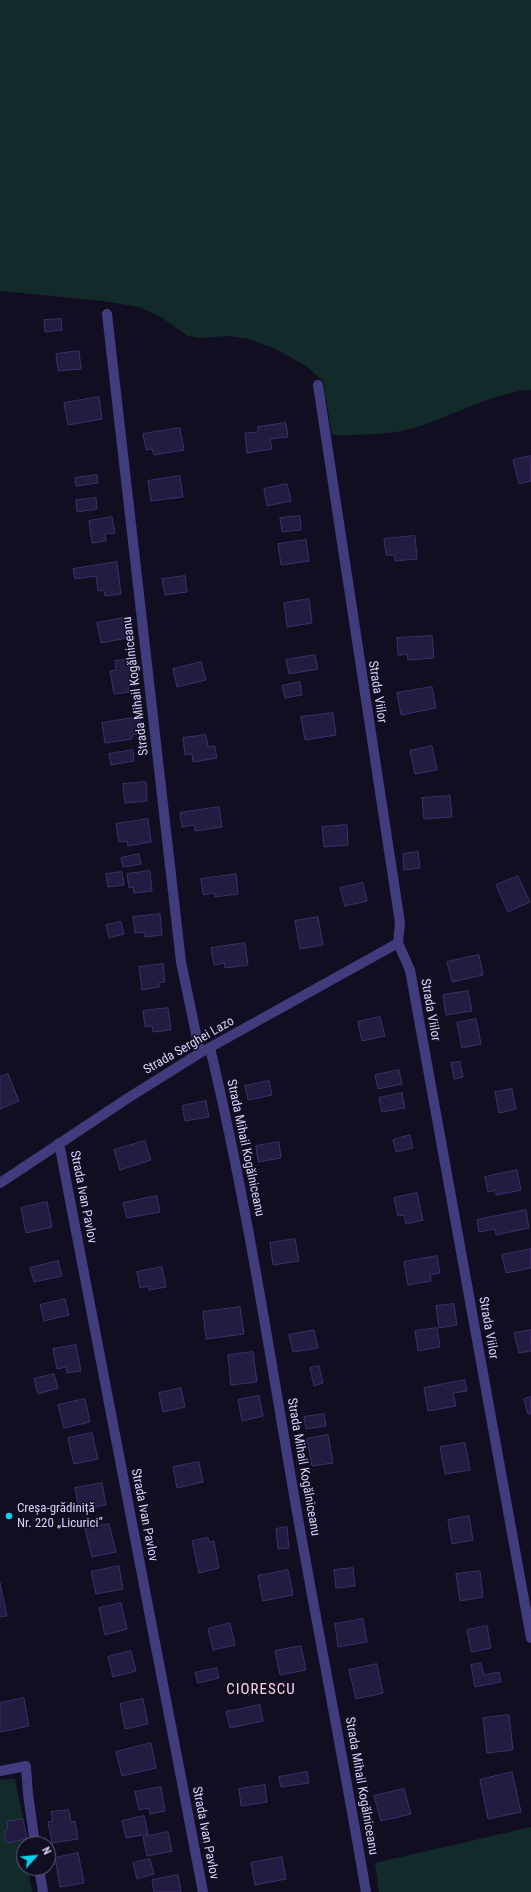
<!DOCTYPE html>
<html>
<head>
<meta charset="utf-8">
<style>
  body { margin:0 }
  #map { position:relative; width:531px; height:1892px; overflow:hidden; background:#120e21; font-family:"Roboto Condensed",sans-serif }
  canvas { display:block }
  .north { position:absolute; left:16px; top:1836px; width:40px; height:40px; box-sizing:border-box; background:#120e21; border:1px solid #615c79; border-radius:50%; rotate:63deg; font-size:11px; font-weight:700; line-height:16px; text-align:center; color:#d7d1fd }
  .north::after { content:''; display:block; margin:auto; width:14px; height:18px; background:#0cd1ee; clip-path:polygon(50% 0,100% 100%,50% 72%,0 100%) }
</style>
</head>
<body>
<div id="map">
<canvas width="531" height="1892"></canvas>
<div class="north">N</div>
</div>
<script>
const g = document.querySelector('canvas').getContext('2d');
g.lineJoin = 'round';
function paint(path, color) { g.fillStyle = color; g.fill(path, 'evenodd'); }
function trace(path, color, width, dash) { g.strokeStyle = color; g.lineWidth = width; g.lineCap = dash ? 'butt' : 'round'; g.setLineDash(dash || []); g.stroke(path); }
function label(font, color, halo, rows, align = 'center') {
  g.font = font + ' "Roboto Condensed",sans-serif'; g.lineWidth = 3; g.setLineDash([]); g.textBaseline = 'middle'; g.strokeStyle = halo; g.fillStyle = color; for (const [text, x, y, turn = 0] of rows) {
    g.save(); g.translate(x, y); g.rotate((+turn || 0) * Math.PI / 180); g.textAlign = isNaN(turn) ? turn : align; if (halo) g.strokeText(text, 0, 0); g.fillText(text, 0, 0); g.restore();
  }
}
paint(new Path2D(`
  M0,0H531V390C500,390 449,417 417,427C393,435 357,435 332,435L323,381L306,366L276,349L249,339L228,336L200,338L188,336L161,317L140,307L103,301L0,291Z
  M8,1779H15L23,1819L7,1822L8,1830L4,1831L6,1843L27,1839V1844H24V1868H28L32,1892H0V1780Z
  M531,1827V1892H379L375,1863Z`), '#122b2a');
const building = new Path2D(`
  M61,319L62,330L45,332L44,320Z
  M79,351L81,369L58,371L56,354Z
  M99,397L102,419L68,425L64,403Z
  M286,423L288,437L270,439L272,449L247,453L245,433L258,432V427Z
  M180,428L184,450L154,455L152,449L146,450L143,434Z
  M531,456V481L519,484L513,460Z
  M97,475L98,483L76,486L75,478Z
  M180,476L183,497L151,501L148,481Z
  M287,484L291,501L267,506L264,489Z
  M96,498L97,509L77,512L76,500Z
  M300,516L301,530L282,532L280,518Z
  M112,517L115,533L105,534L106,541L92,543L89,521Z
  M415,536L417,559L395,561L394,555H386L384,539Z
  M306,540L309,561L281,565L278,544Z
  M117,562L121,594L105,596L104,590L98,591L96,576L75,579L73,569Z
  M185,576L187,592L165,595L162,579Z
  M309,599L312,623L287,627L284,603Z
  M123,618L127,638L101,643L97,623Z
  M432,636L434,658L408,660L407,654L398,655L397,638Z
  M315,655L318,669L289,674L286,660Z
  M133,659L137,685L128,686L129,692L114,694L110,671L116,670L115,661Z
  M201,662L206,680L177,687L173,669Z
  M300,682L302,695L285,698L282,686Z
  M432,687L436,708L401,715L397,693Z
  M333,713L336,735L305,740L301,717Z
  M139,717L142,733L132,735V739L105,743L102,723Z
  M206,735L208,747L215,746L217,758L193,762L192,754L185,755L183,738Z
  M432,746L437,770L415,774L410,751Z
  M133,750L134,761L111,765L109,754Z
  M146,782L147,801L125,803L123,784Z
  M450,796L452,817L424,819L422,798Z
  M219,807L222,827L195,831L194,825L182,827L180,813Z
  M148,819L151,842L128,846L127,841L119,842L116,824Z
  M347,825L348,845L324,847L322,827Z
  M418,852L420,868L404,870L403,854Z
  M139,854L141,864L123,867L121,858Z
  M150,871L152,891L134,893L133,887L129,888L127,874Z
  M122,872L124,885L108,887L106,874Z
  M236,874L238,894L215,897V893L203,895L201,879Z
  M518,876L530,902L508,912L496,885Z
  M363,883L367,901L345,906L340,888Z
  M160,914L162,935L145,937V932L135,933L133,917Z
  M318,917L323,945L300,949L295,921Z
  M121,922L124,934L109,938L106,925Z
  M245,943L248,965L225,968L224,963L214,965L211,948Z
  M479,955L483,975L452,982L447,962Z
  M163,964L165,982L159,983V987L142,990L139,967Z
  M468,991L472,1011L446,1015L443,995Z
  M168,1008L171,1030L153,1032L152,1026L145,1027L143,1011Z
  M380,1017L385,1036L362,1041L358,1022Z
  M476,1019L481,1044L462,1048L457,1023Z
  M460,1062L463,1077L454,1079L451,1063Z
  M399,1070L402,1084L378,1089L375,1075Z
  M8,1074L19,1101L0,1109V1077Z
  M269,1081L272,1095L248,1100L245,1086Z
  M512,1089L516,1109L499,1113L495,1092Z
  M402,1093L405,1108L382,1112L379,1098Z
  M206,1101L209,1117L185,1121L182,1106Z
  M410,1135L413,1148L396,1152L393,1140Z
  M145,1141L151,1160L120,1170L114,1150Z
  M279,1142L281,1158L258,1162L256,1146Z
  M517,1170L521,1190L496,1195V1190L488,1192L485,1177Z
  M417,1193L423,1220L406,1224L404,1215L398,1216L394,1198Z
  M157,1196L160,1212L127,1218L123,1203Z
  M47,1202L52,1227L26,1233L21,1208Z
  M526,1210L529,1228L496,1235L495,1229L479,1232L477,1220Z
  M295,1239L299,1261L273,1265L270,1243Z
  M531,1249V1268L506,1273L502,1255Z
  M437,1256L440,1273L430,1275L431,1281L408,1285L404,1262Z
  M58,1261L62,1276L34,1282L30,1268Z
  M162,1267L166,1287L149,1290V1286L140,1288L137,1272Z
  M65,1299L69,1315L44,1321L40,1305Z
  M454,1304L457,1325L439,1328L436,1306Z
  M240,1307L244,1334L206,1339L203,1312Z
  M437,1328L440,1347L418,1351L415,1331Z
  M314,1330L318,1348L293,1352L289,1335Z
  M531,1330V1351L519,1353L514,1333Z
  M76,1345L81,1371L67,1373L66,1367L57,1369L53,1349Z
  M253,1352L257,1382L231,1385L228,1355Z
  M319,1366L323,1383L314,1386L310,1368Z
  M54,1374L58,1388L38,1394L34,1379Z
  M465,1380L467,1391L453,1393L456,1406L428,1411L424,1388Z
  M181,1388L185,1407L163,1412L159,1393Z
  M259,1396L263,1416L242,1421L238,1400Z
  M531,1397V1414H528L524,1399Z
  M85,1399L90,1422L64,1428L58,1405Z
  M324,1414L326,1426L306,1429L304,1417Z
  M92,1433L98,1459L74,1464L68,1438Z
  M328,1435L333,1463L312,1466L307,1439Z
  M465,1443L470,1470L445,1474L440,1447Z
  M199,1462L203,1482L177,1488L173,1467Z
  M102,1483L106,1505L79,1510L75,1488Z
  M469,1516L473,1540L452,1544L448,1520Z
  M109,1524L116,1552L92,1557L85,1529Z
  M287,1527L289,1548L278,1549L276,1529Z
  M208,1538L209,1542L214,1541L219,1568L199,1573L192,1541Z
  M119,1566L123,1589L96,1594L91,1572Z
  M353,1568L355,1586L336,1588L334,1570Z
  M288,1570L293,1595L263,1601L258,1576Z
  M480,1571L483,1597L460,1601L456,1574Z
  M0,1583L7,1616L0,1617Z
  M121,1603L127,1629L105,1635L99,1608Z
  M363,1619L367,1642L338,1647L335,1624Z
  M230,1623L235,1645L213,1650L208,1629Z
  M487,1626L491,1648L471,1652L467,1630Z
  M301,1646L306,1670L280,1675L275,1651Z
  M131,1651L136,1671L113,1677L108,1657Z
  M481,1663L484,1675L499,1672L501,1682L475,1687L471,1665Z
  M377,1664L383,1693L356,1699L349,1670Z
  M217,1668L219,1678L198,1683L195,1673Z
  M24,1698L29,1726L0,1732V1703Z
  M143,1699L148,1724L125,1729L120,1704Z
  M260,1705L263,1721L230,1728L226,1712Z
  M509,1715L513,1750L487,1753L483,1718Z
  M151,1743L156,1768L122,1776L116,1752Z
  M307,1772L309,1783L281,1787L279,1777Z
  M512,1772L521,1812L488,1819L480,1780Z
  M265,1785L267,1802L241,1806L239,1789Z
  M161,1787L165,1811L150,1814L149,1808L139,1810L135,1792Z
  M404,1789L411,1814L381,1821L374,1796Z
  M69,1810L71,1822L75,1821L78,1839L52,1843L48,1822L53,1821L51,1812Z
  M144,1816L148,1834L126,1838L122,1821Z
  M23,1819L27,1839L6,1843L4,1831L8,1830L7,1822Z
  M168,1832L172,1851L147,1856L143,1837Z
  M78,1853L84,1883L60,1887L55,1858Z
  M282,1857L286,1879L255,1885L251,1863Z
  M150,1859L154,1874L137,1879L133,1863Z
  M178,1875L181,1892H154L152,1880Z`);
paint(building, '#241b41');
trace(building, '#3c2f6c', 1);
trace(new Path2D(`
  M107,314L181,962L200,1053
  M318,385L400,923L398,943L410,970L531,1638
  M210,1048C246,1198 269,1350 295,1501C318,1632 344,1762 366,1892
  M59,1143L203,1892
  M0,1183L128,1098L200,1053L398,943
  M0,1771L26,1766L28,1794L35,1844
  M39,1868L43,1892`), '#403c7e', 10);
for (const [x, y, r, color] of [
  [9,1516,4,"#0cd1ee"]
]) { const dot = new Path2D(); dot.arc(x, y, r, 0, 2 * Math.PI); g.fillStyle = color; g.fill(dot); trace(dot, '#120e21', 1.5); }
label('13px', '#d7d1fd', '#120e21', [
  ["Strada Mihail Kogălniceanu",136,686,-97],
  ["Strada Viilor",377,692,81],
  ["Strada Viilor",430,1010,80],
  ["Strada Serghei Lazo",189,1046,-30],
  ["Strada Mihail Kogălniceanu",245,1148,78],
  ["Strada Ivan Pavlov",83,1197,79],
  ["Strada Viilor",488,1328,80],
  ["Strada Mihail Kogălniceanu",303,1467,80],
  ["Strada Ivan Pavlov",144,1515,79],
  ["Strada Mihail Kogălniceanu",361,1786,80],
  ["Strada Ivan Pavlov",205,1833,79]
]);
label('13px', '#d7d1fd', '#120e21', [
  ["Creșa-grădiniță",17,1509],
  ["Nr. 220 „Licurici”",17,1524]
], 'left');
g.letterSpacing = '1px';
label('15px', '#fdd3ec', '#120e21', [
  ["CIORESCU",261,1690]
]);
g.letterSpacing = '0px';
</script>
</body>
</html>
